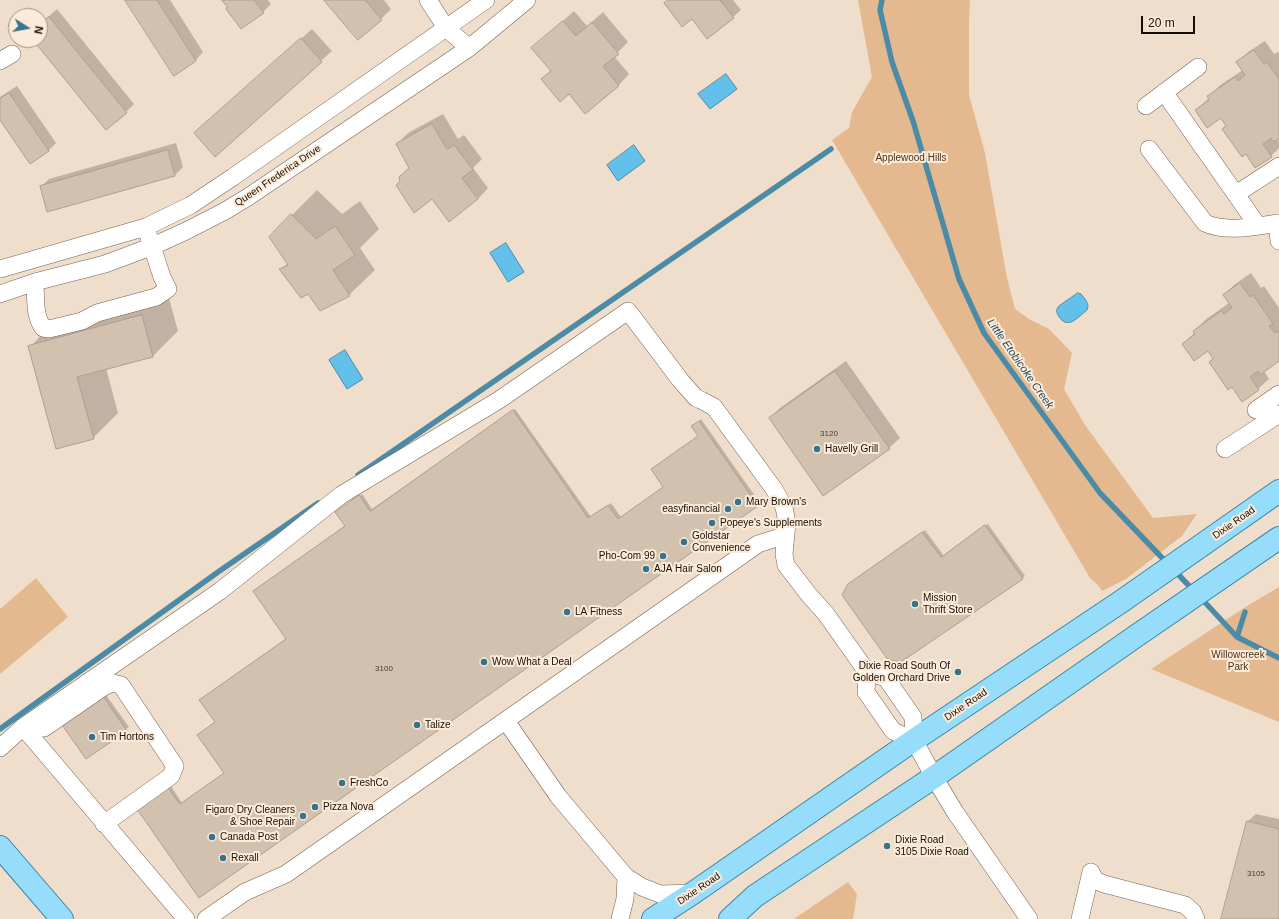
<!DOCTYPE html>
<html>
<head>
<meta charset="utf-8">
<style>
  body { margin:0 }
  #map { position:relative; width:1279px; height:919px; overflow:hidden; background:#f0decc; font-family:Helvetica,sans-serif }
  canvas { display:block }
  .north { position:absolute; left:8px; top:8px; width:40px; height:40px; box-sizing:border-box; background:#fdebd9; border:1px solid #a09385; border-radius:50%; rotate:101deg; font-size:11px; font-weight:700; line-height:16px; text-align:center; color:#140e08 }
  .north::after { content:''; display:block; margin:auto; width:14px; height:18px; background:#39728b; clip-path:polygon(50% 0,100% 100%,50% 72%,0 100%) }
  .scale { position:absolute; left:1141px; top:16px; width:54px; height:18px; box-sizing:border-box; border:2px solid #140e08; border-top:0; padding-left:5px; font-size:12px; line-height:14px; white-space:nowrap; color:#140e08; -webkit-text-stroke:3px #fdebd9; paint-order:stroke }
</style>
</head>
<body>
<div id="map">
<canvas width="1279" height="919"></canvas>
<div class="north">N</div>
<div class="scale">20 m</div>
</div>
<script>
const g = document.querySelector('canvas').getContext('2d');
g.lineJoin = 'round';
function paint(path, color) { g.fillStyle = color; g.fill(path, 'evenodd'); }
function trace(path, color, width, dash) { g.strokeStyle = color; g.lineWidth = width; g.lineCap = dash ? 'butt' : 'round'; g.setLineDash(dash || []); g.stroke(path); }
function label(font, color, halo, rows, align = 'center') {
  g.font = font + ' Helvetica,sans-serif'; g.lineWidth = 4; g.setLineDash([]); g.textBaseline = 'middle'; g.strokeStyle = halo; g.fillStyle = color; for (const [text, x, y, turn = 0] of rows) {
    g.save(); g.translate(x, y); g.rotate((+turn || 0) * Math.PI / 180); g.textAlign = isNaN(turn) ? turn : align; if (halo) g.strokeText(text, 0, 0); g.fillText(text, 0, 0); g.restore();
  }
}
paint(new Path2D(`
  M858,0H970L969,19V95L985,153L1007,278L1015,309L1029,319L1049,329L1072,353L1064,389L1085,425L1153,518L1197,514L1182,536L1126,579L1102,591L1097,584L1090,578L832,140L849,128L852,112L872,77Z
  M36,578L68,617L0,674V609Z
  M1279,587V722L1151,669L1247,606Z
  M848,882L857,894L853,919H794Z`), '#e4b98f');
const water = new Path2D(`
  M726,74L737,89L710,109L698,94Z
  M634,145L645,161L618,181L607,165Z
  M506,243L524,272L508,282L490,253Z
  M1078,293L1081,294C1085,299 1090,304 1087,310C1077,318 1067,331 1058,315C1056,311 1056,310 1059,306Z
  M345,350L363,379L347,389L329,360Z`);
paint(water, '#63c0ea');
trace(water, '#4b8ba6', 1);
paint(new Path2D(`
  M126,0H170L203,52L196,60L174,74Z
  M223,0H268L271,4L263,12L229,7Z
  M326,0H384L391,9L381,19Z
  M668,0H733L741,10L733,17L692,18Z
  M57,9L134,104L126,112L34,40H40V24Z
  M574,11L587,26L603,12L628,42L614,56L629,74L619,85L585,113L569,93L542,79L551,70L533,48Z
  M312,29L332,51L215,155L195,133Z
  M1265,41L1274,54L1278,52L1279,54V137L1277,139L1279,142V148L1271,156L1246,153L1223,129L1227,125L1221,117L1196,110L1209,98L1208,97L1219,86L1243,70L1238,62L1248,52Z
  M17,86L56,143L48,151L0,118V97Z
  M443,114L458,139L464,135L482,159L473,168L488,188L478,199L450,220L432,198L401,181L400,177L410,167L397,144L408,133Z
  M176,143L183,167L175,175L41,187L49,179Z
  M317,190L342,214L360,201L379,229L360,248L375,270L349,295L308,292L281,269L288,263L270,237Z
  M1251,273L1261,288L1264,286L1279,308V360L1264,371L1269,379L1258,389L1232,385L1210,362L1214,358L1208,350L1183,344L1195,332L1194,331L1205,320L1229,303L1224,295L1234,285Z
  M167,291L178,331L153,356L106,368L118,413L93,438L30,347L55,321Z
  M846,361L900,438L889,448L770,418L780,408Z
  M515,409L591,517L611,503L621,517L664,487L699,436L695,424L701,419L760,503L199,896L139,809L171,786L182,803L225,773L216,722L200,700L287,638L254,591L346,525L339,510L362,494L372,509Z
  M988,524L1025,576L1023,578L851,582L925,530L944,556Z
  M106,695L129,727L86,758L64,725Z
  M1256,814L1279,819V919H1222L1248,821Z`), '#0003');
trace(new Path2D(`
  M882,0L880,10L892,62L913,121L959,279L984,333L1100,493L1168,564
  M358,475L831,149
  M1174,570L1194,591
  M1200,597L1237,637L1279,658
  M1237,637L1245,612
  M0,729L218,572L318,503`), '#4b8ba6', 5.5);
const building = new Path2D(`
  M125,0H157L196,61L174,76Z
  M222,0H254L264,13L241,29L226,9L227,7Z
  M324,0H365L382,20L358,40Z
  M668,0H720L734,18L707,39L692,19L682,27L664,3Z
  M49,17L127,113L106,130L33,40H40V24Z
  M563,21L576,36L592,22L619,54L603,66L619,86L585,114L569,94L560,102L541,79L551,71L531,48Z
  M301,38L322,62L215,157L194,133Z
  M1254,50L1264,64L1267,62L1279,79V139L1273,142L1271,138L1263,144L1272,157L1255,168L1246,154L1242,157L1222,129L1226,126L1221,118L1207,128L1195,110L1209,100L1207,96L1235,77L1238,81L1245,75L1236,62Z
  M9,93L49,151L30,164L0,120V99Z
  M432,124L447,149L454,145L473,170L462,178L478,199L449,222L432,199L414,213L396,185L400,181L399,177L409,168L396,144Z
  M168,150L175,176L47,212L40,186Z
  M291,214L316,239L335,226L355,255L333,270L350,296L320,311L308,294L301,298L279,269L288,265L269,237Z
  M1240,283L1250,297L1253,295L1273,324L1269,326L1275,333L1279,331V361L1260,375L1258,371L1250,377L1259,390L1242,402L1232,387L1228,390L1209,362L1213,359L1208,351L1194,361L1182,344L1195,334L1193,331L1221,311L1224,314L1232,308L1223,295Z
  M142,315L153,357L77,377L94,439L56,449L28,346Z
  M835,371L890,449L823,496L769,418Z
  M513,410L588,518L608,505L618,519L663,487L651,469L698,436L691,426L699,421L758,506L199,898L137,809L168,788L180,804L224,773L197,735L215,722L199,700L286,639L253,591L345,526L335,512L359,495L370,511Z
  M985,525L1023,579L901,662L888,660L842,595L848,584L922,532L941,557Z
  M103,696L127,731L86,759L62,725Z
  M1247,821L1279,829V919H1221Z`);
paint(building, '#d3c1b0');
trace(building, '#af9e8d', 1);
const minor = new Path2D(`
  M428,0L446,28L469,48
  M0,61L12,54
  M1164,92L1258,226
  M1146,106L1198,67
  M1149,149L1205,223C1226,233 1257,226 1279,223
  M1236,194L1279,166
  M1277,223L1279,241
  M0,269L146,227L191,205L233,177L486,0
  M35,282C36,298 34,315 43,328L49,329L82,321L97,313L156,297L168,289L162,277L149,237
  M0,294L35,282L105,264L153,246L186,231L225,211L248,197L469,48L527,0
  M1256,410L1279,394
  M1225,449L1279,414
  M867,672L886,678L913,717L914,740L934,777L955,812L1029,919
  M506,721L558,796L626,877L642,887L660,894L693,893
  M23,727L44,728L105,686L113,683L121,685L175,766L171,776L104,824
  M23,727L186,919
  M0,748L23,727L220,591L341,495L499,400L628,311L681,381L696,398L701,400L714,407L774,489L784,507L787,523L784,554L786,565L809,595L826,614L867,672L866,692L893,731L914,740
  M1091,872L1095,880L1104,884L1185,905L1193,912L1196,919
  M206,919L245,892L286,874L758,544L786,535
  M620,919L625,899L626,877
  M1080,919L1091,872`);
const major = new Path2D(`
  M0,847L62,919
  M653,919L693,893L914,740L1122,601L1279,491
  M730,919L755,896L934,777L1139,634L1279,538`);
trace(minor, '#716152', 18);
trace(major, '#3a86a5', 24);
trace(minor, '#fff', 17);
trace(major, '#95ddfb', 22);
for (const [x, y, r, color] of [
  [817,449,4,"#39728b"],
  [738,502,4,"#39728b"],
  [728,509,4,"#39728b"],
  [712,523,4,"#39728b"],
  [684,542,4,"#39728b"],
  [663,556,4,"#39728b"],
  [646,569,4,"#39728b"],
  [915,604,4,"#39728b"],
  [567,612,4,"#39728b"],
  [484,662,4,"#39728b"],
  [958,672,4,"#39728b"],
  [417,725,4,"#39728b"],
  [92,737,4,"#39728b"],
  [342,783,4,"#39728b"],
  [315,807,4,"#39728b"],
  [303,816,4,"#39728b"],
  [212,837,4,"#39728b"],
  [887,846,4,"#39728b"],
  [223,858,4,"#39728b"]
]) { const dot = new Path2D(); dot.arc(x, y, r, 0, 2 * Math.PI); g.fillStyle = color; g.fill(dot); trace(dot, '#fdebd9', 1.5); }
label('8px', '#443b32', null, [
  ["3120",829,434],
  ["3100",384,669],
  ["3105",1256,874]
]);
label('10px', '#4d3318', '#fdebd9', [
  ["Applewood Hills",911,158],
  ["Willowcreek",1238,655],
  ["Park",1238,667]
]);
label('10px', '#140e08', '#fdebd9', [
  ["Queen Frederica Drive",278,176,-34],
  ["Dixie Road",1234,523,-35],
  ["Dixie Road",966,705,-34],
  ["Dixie Road",699,889,-34]
]);
label('10px', '#140e08', '#fdebd9', [
  ["Havelly Grill",825,449],
  ["Mary Brown's",746,502],
  ["easyfinancial",720,509,"right"],
  ["Popeye's Supplements",720,523],
  ["Goldstar",692,536],
  ["Convenience",692,548],
  ["Pho-Com 99",655,556,"right"],
  ["AJA Hair Salon",654,569],
  ["Mission",923,598],
  ["Thrift Store",923,610],
  ["LA Fitness",575,612],
  ["Wow What a Deal",492,662],
  ["Dixie Road South Of",950,666,"right"],
  ["Golden Orchard Drive",950,678,"right"],
  ["Talize",425,725],
  ["Tim Hortons",100,737],
  ["FreshCo",350,783],
  ["Pizza Nova",323,807],
  ["Figaro Dry Cleaners",295,810,"right"],
  ["& Shoe Repair",295,822,"right"],
  ["Canada Post",220,837],
  ["Dixie Road",895,840],
  ["3105 Dixie Road",895,852],
  ["Rexall",231,858]
], 'left');
label('italic 11px', '#1d4658', '#fdebd9', [
  ["Little Etobicoke Creek",1020,364,55]
]);
</script>
</body>
</html>
